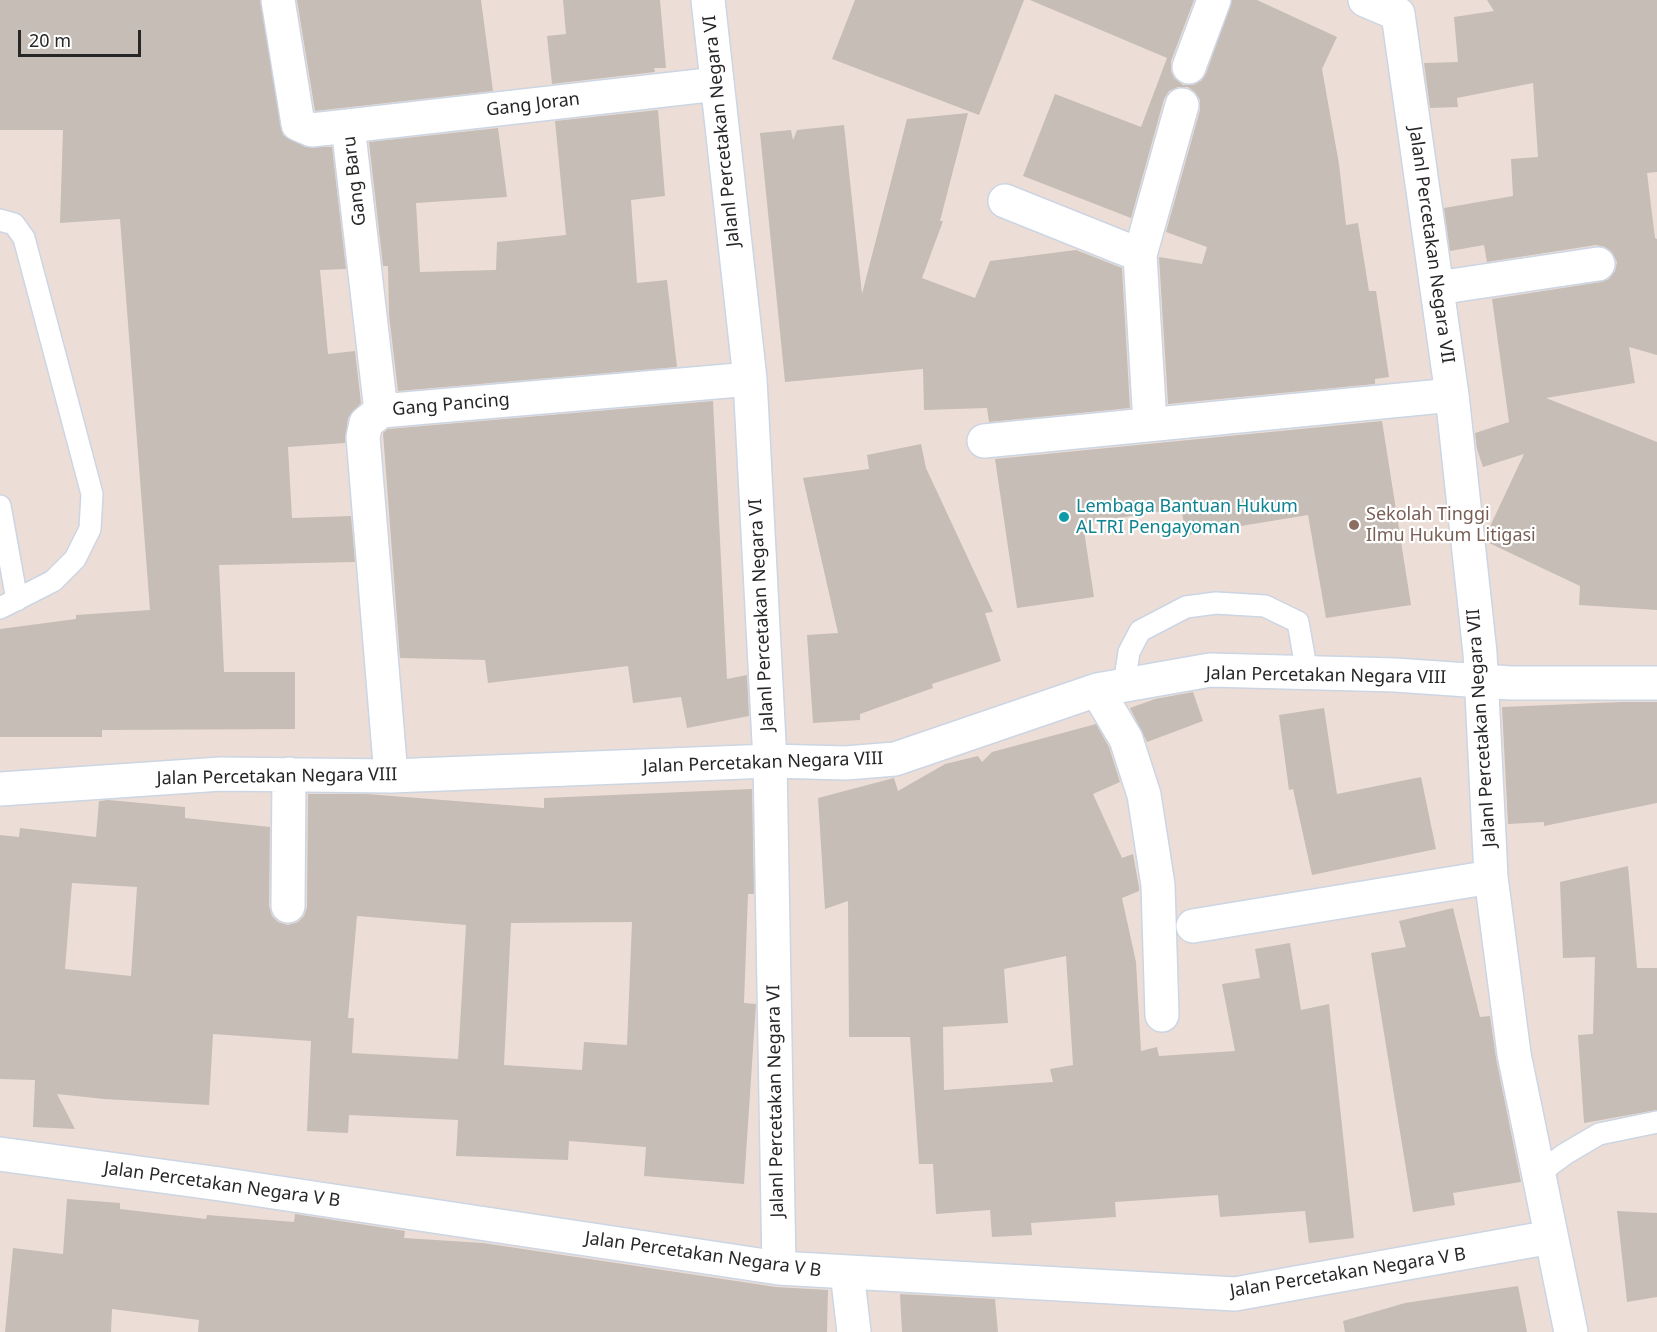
<!DOCTYPE html>
<style>
body{margin:0}
#map{position:relative;width:1657px;height:1332px;overflow:hidden;background:#ecded6;font-family:"Noto Sans",sans-serif}
canvas{display:block}
.scale{position:absolute;left:18px;top:30px;width:123px;height:27px;box-sizing:border-box;border:3px solid #272727;border-top:0;padding-left:8px;font-size:18px;line-height:21px;white-space:nowrap;color:#272727;-webkit-text-stroke:4px #fff;paint-order:stroke}
</style>
<div id="map">
<canvas width="1657" height="1332"></canvas>
<div class="scale">20 m</div>
</div>
<script>
const ctx = document.querySelector('canvas').getContext('2d');
ctx.lineJoin = 'round';
function fill(path, color) { ctx.fillStyle = color; ctx.fill(path, 'evenodd'); }
const shape = rows => new Path2D(rows.map(r => 'M' + r).join(''));
function stroke(path, color, width, dash) { ctx.strokeStyle = color; ctx.lineWidth = width; ctx.lineCap = dash ? 'butt' : 'round'; ctx.setLineDash(dash || []); ctx.stroke(path); }
function label(font, color, halo, rows, align = 'center') {
  ctx.font = font + ' "Noto Sans",sans-serif'; ctx.lineWidth = 4.5; ctx.setLineDash([]); ctx.textBaseline = 'middle'; ctx.strokeStyle = halo; ctx.fillStyle = color; for (const [text, x, y, turn = 0] of rows) {
    ctx.save(); ctx.translate(x, y); ctx.rotate((+turn || 0) * Math.PI / 180); ctx.textAlign = isNaN(turn) ? turn : align; if (halo) ctx.strokeText(text, 0, 0); ctx.fillText(text, 0, 0); ctx.restore();
  }
}
fill(shape([
 [0,0,260,0,283,135,305,147,332,147,346,269,320,270,328,354,355,351,361,403,348,418,345,443,288,447,292,518,351,516,355,562,219,565,224,672,295,672,295,729,102,730,102,737,0,737,0,629,76,619,76,615,150,610,120,219,60,223,63,130,0,130],
 [297,0,481,0,493,91,315,111],
 [563,0,660,0,666,68,654,68,655,72,552,84,547,36,566,34],
 [855,0,1024,0,979,115,832,59],
 [1030,0,1194,0,1171,61,1171,71,1174,78,1183,85,1193,85,1201,81,1206,74,1232,0,1257,0,1337,37,1322,69,1339,164,1346,225,1358,223,1369,291,1376,291,1389,377,1375,379,1375,384,1168,404,1159,257,1202,264,1207,247,1166,232,1200,110,1200,100,1195,92,1188,87,1178,87,1169,91,1164,99,1131,218,1023,176,1055,94,1141,127,1167,58],
 [1487,0,1657,0,1657,172,1647,173,1655,238,1657,239,1657,355,1629,347,1635,383,1546,398,1657,442,1657,610,1579,605,1580,586,1487,542,1486,535,1524,454,1483,467,1477,449,1475,433,1509,422,1492,299,1601,282,1609,279,1615,271,1617,262,1612,252,1605,247,1596,245,1487,262,1484,245,1450,251,1444,208,1513,196,1511,159,1538,157,1533,83,1457,98,1458,107,1430,108,1424,63,1458,62,1454,17,1494,11],
 [658,110,665,196,631,200,637,283,667,280,677,367,398,391,389,315,388,266,383,266,369,142,498,128,507,197,416,203,420,272,496,270,497,242,566,235,555,121],
 [968,113,940,221,943,221,922,278,975,298,990,261,1076,250,1122,268,1130,408,989,422,987,408,924,410,923,369,785,382,760,133,791,130,793,140,797,130,844,125,862,294,907,119],
 [713,401,727,679,747,675,749,716,687,728,681,697,633,703,628,666,488,683,485,660,400,658,383,433,388,429],
 [1382,421,1411,605,1326,618,1308,515,1186,535,1181,508,1083,524,1094,597,1017,608,995,459],
 [921,444,926,468,993,612,985,613,1001,661,932,684,933,688,860,714,860,720,813,723,807,635,838,633,803,478,869,469,867,455],
 [1193,692,1203,721,1147,742,1130,708,1155,699],
 [1622,702,1657,702,1657,803,1544,826,1544,822,1508,824,1502,707],
 [1324,708,1337,794,1421,777,1436,849,1312,875,1293,789,1289,790,1279,715],
 [1096,724,1109,747,1120,782,1093,794,1122,858,1133,854,1139,887,1139,891,1122,898,1136,962,1141,1051,1157,1047,1159,1056,1235,1051,1222,984,1260,978,1255,949,1290,943,1301,1010,1329,1004,1354,1238,1309,1243,1305,1211,1220,1217,1218,1195,1115,1202,1116,1217,1031,1223,1032,1235,992,1237,990,1210,936,1214,933,1164,919,1164,910,1037,849,1037,848,901,825,909,818,798,894,778,898,791,945,764,978,756,982,762,992,752],
 [1066,956,1073,1065,1050,1069,1053,1082,944,1090,943,1027,1008,1023,1004,969],
 [752,789,754,894,748,894,744,1003,756,1004,744,1184,644,1176,646,1147,569,1141,568,1160,456,1156,458,1120,349,1115,348,1133,307,1131,311,1041,213,1034,209,1105,104,1099,57,1094,75,1129,33,1127,35,1080,0,1079,0,835,19,837,20,828,96,837,99,801,108,800,185,807,185,818,270,827,269,906,272,916,278,922,288,925,298,922,304,916,307,907,308,794,367,794,544,808,544,798],
 [72,883,137,887,131,976,65,969],
 [357,916,466,925,458,1059,352,1053,354,1018,348,1018],
 [632,922,627,1045,584,1042,582,1070,504,1065,511,923],
 [1628,866,1637,968,1657,968,1657,1110,1584,1123,1578,1035,1593,1034,1595,957,1563,958,1560,882],
 [1453,908,1480,1017,1490,1016,1496,1058,1521,1182,1453,1193,1455,1205,1413,1212,1371,953,1406,947,1399,921],
 [67,1199,120,1203,120,1209,206,1219,207,1215,294,1222,295,1214,405,1231,404,1238,483,1243,776,1287,828,1290,827,1332,198,1332,199,1320,112,1309,111,1332,5,1332,13,1248,63,1254],
 [1617,1211,1657,1213,1657,1297,1627,1302],
 [1518,1286,1527,1332,1345,1332,1343,1321,1405,1303],
 [900,1294,995,1299,998,1332,902,1332]
]), '#c6bdb6');
const lane = shape([
 [0,220,14,224,24,238,92,494,90,529,75,559,53,581,0,608],
 [0,506,17,600],
 [1124,685,1129,652,1140,631,1186,607,1216,603,1265,606,1298,622,1307,673],
 [1538,1174,1565,1154,1599,1134,1657,1122]
]);
const street = shape([
 [278,0,298,124,312,130,348,126,381,411],
 [708,0,750,379,770,761,779,1268],
 [1365,0,1398,14],
 [1398,14,1452,395,1480,653,1491,877,1514,1054,1571,1332],
 [1189,67,1214,0],
 [348,126,717,84],
 [1005,201,1140,255],
 [1437,288,1598,264],
 [1150,424,1140,255,1182,105],
 [984,441,1452,395],
 [1097,690,1126,739,1144,795,1158,885,1162,1015],
 [391,776,363,437,366,423,381,411,750,379],
 [0,789,221,774,391,776,770,761,846,763,895,759,1097,690,1210,670,1395,675,1511,683,1657,683],
 [288,906,289,774],
 [1193,926,1491,877],
 [0,1154,220,1184,779,1268,1235,1294,1551,1237],
 [847,1272,854,1332]
]);
stroke(lane, '#ccd5e3', 24);
stroke(street, '#ccd5e3', 36);
stroke(lane, '#fff', 21);
stroke(street, '#fff', 33);
for (const [x, y, r, color] of [
 [1064,517,6,"#0f9aa8"],
 [1354,525,6,"#8d6e63"]
]) { const dot = new Path2D(); dot.arc(x, y, r, 0, 2 * Math.PI); ctx.fillStyle = color; ctx.fill(dot); stroke(dot, '#fff', 2); }
label('18px', '#272727', '#fff', [
 ["Gang Joran",533,105,-7],
 ["Jalanl Percetakan Negara VI",722,131,-96],
 ["Gang Baru",355,181,-97],
 ["Jalanl Percetakan Negara VII",1431,245,82],
 ["Gang Pancing",451,405,-5],
 ["Jalanl Percetakan Negara VI",762,615,-93],
 ["Jalan Percetakan Negara VIII",1326,676,1],
 ["Jalanl Percetakan Negara VII",1482,728,-94],
 ["Jalan Percetakan Negara VIII",763,763,-2],
 ["Jalan Percetakan Negara VIII",277,777,-1],
 ["Jalanl Percetakan Negara VI",776,1101,-91],
 ["Jalan Percetakan Negara V B",222,1185,8],
 ["Jalan Percetakan Negara V B",703,1255,8],
 ["Jalan Percetakan Negara V B",1348,1273,-9]
]);
label('18px', '#0d838f', '#fff', [
 ["Lembaga Bantuan Hukum",1076,507],
 ["ALTRI Pengayoman",1076,528]
], 'left');
label('18px', '#785e54', '#fff', [
 ["Sekolah Tinggi",1366,515],
 ["Ilmu Hukum Litigasi",1366,536]
], 'left');
</script>
